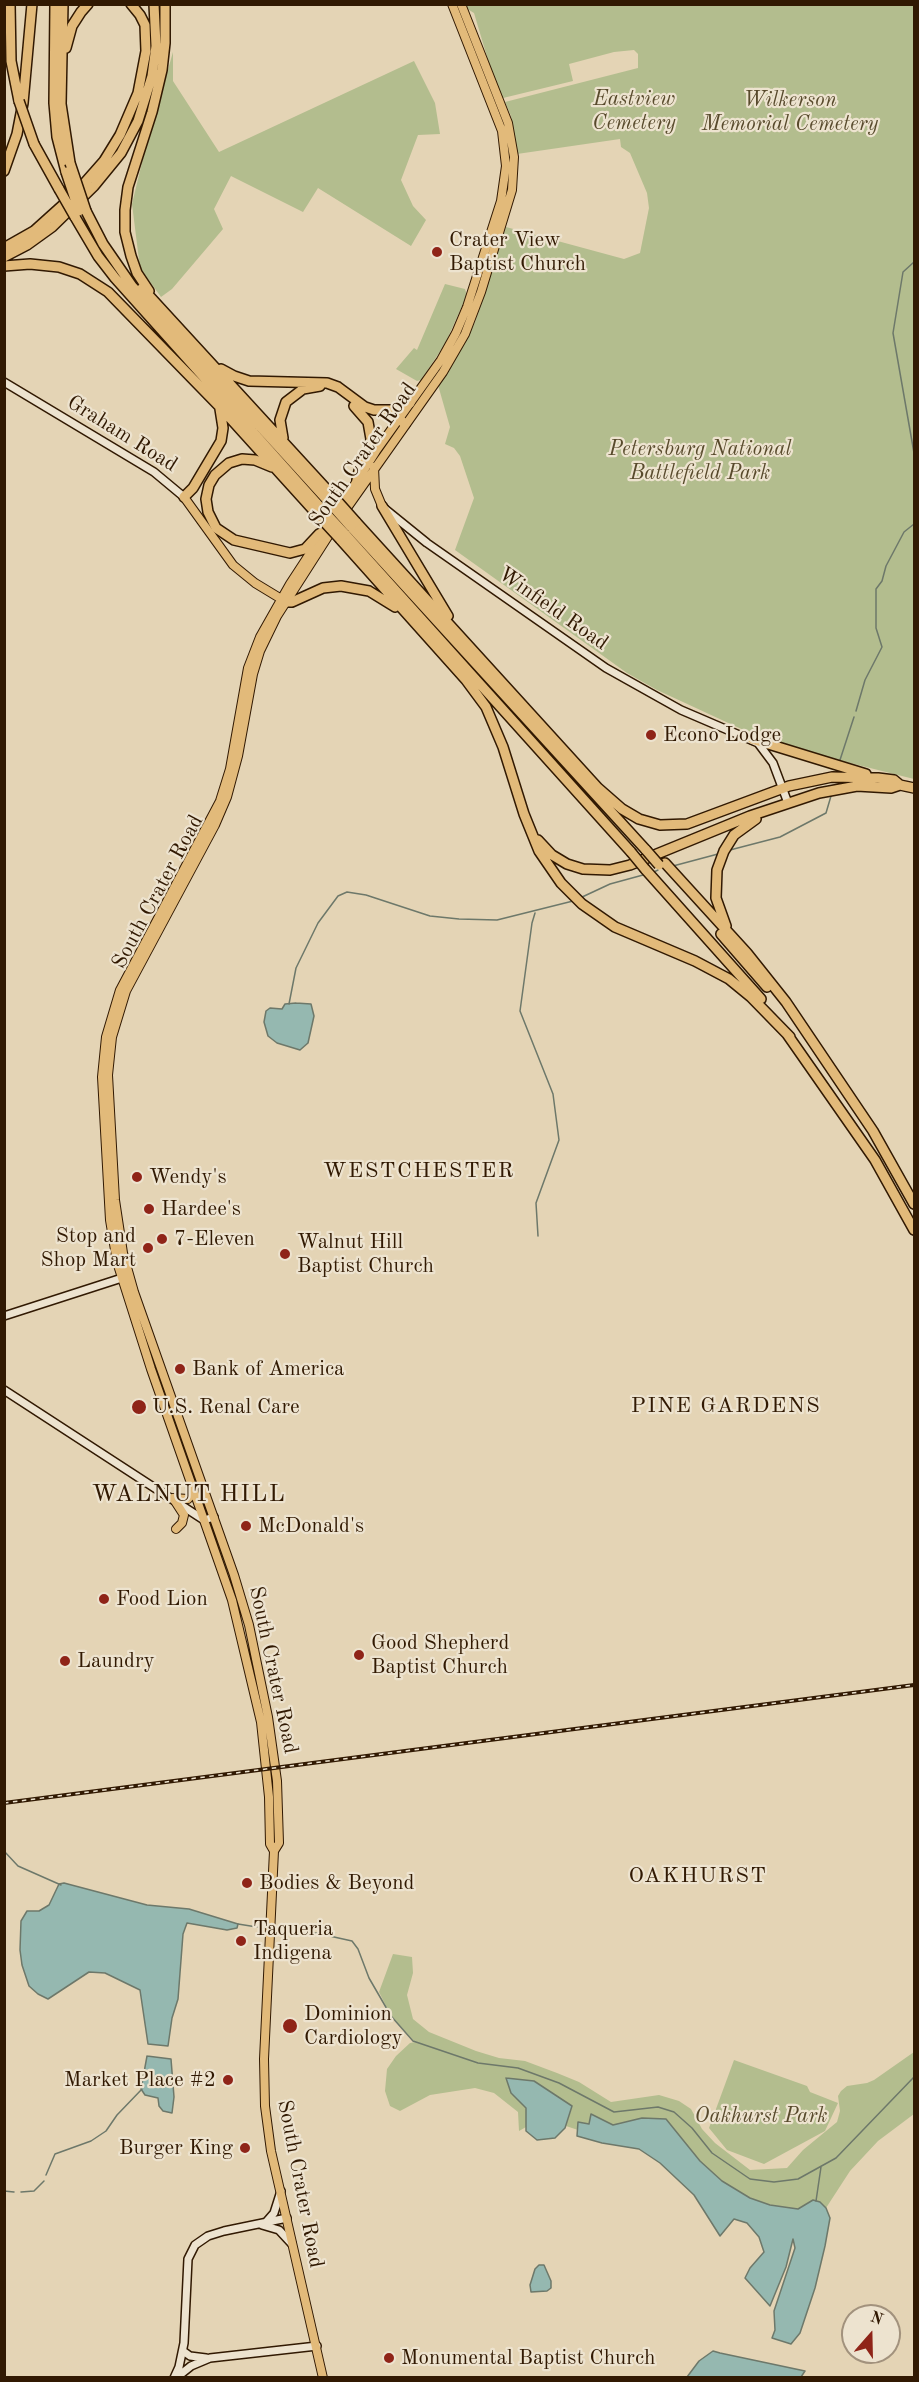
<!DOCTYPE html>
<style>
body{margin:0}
#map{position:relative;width:919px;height:2382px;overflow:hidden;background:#e4d4b5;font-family:"Old Standard TT",serif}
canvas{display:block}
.frame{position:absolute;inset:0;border:6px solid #311902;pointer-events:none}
.north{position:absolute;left:841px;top:2304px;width:60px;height:60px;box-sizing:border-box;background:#ede3cf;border:2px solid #a2927d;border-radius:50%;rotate:20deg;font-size:16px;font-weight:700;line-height:24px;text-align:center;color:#311902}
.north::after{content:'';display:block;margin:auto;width:21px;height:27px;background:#8f2418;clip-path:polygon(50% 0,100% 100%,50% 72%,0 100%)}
</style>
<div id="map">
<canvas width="919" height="2382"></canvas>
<div class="frame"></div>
<div class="north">N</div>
</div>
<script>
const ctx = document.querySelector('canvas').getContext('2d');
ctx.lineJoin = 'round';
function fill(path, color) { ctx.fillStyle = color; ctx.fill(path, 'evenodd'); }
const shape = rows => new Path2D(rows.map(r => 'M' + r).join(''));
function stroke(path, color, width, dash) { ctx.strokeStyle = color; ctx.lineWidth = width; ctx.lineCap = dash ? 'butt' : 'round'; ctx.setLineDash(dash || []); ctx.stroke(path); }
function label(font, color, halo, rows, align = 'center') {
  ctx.font = font + ' "Old Standard TT",serif'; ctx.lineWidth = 4.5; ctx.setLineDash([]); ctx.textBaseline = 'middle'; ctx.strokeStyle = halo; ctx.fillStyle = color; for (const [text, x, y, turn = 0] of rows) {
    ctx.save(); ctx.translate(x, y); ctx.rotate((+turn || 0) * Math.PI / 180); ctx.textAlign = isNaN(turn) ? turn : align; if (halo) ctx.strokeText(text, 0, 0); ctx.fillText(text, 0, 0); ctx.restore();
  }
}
fill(shape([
 [461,5,914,5,914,779,822,756,750,733,657,690,627,673,455,550,474,498,460,456,454,448,445,444,450,427,438,385,463,346,475,322,506,227,624,259,640,253,649,208,647,193,630,153,621,147,620,139,517,154,511,116,505,102,638,68,638,54,634,50,614,52,569,64,573,81,503,98,494,80,474,13],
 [173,52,173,81,219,152,414,61,435,103,440,134,418,135,401,180,413,206,426,220,411,246,318,188,303,212,231,176,214,209,223,229,172,289,161,297,140,268,132,204,145,150],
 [445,284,465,289,467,295,445,344,421,380,417,381,396,369,414,348,417,350],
 [393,1954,412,1957,413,1973,407,1995,413,2019,429,2032,476,2051,499,2058,525,2061,557,2073,579,2082,611,2102,659,2095,679,2101,691,2109,702,2129,715,2143,750,2170,787,2168,803,2150,837,2122,840,2111,838,2096,841,2091,847,2086,867,2083,874,2080,914,2052,914,2114,878,2141,850,2171,826,2208,820,2202,813,2200,798,2209,770,2205,750,2198,722,2181,700,2161,666,2119,642,2118,613,2125,591,2114,590,2124,578,2122,578,2130,566,2126,572,2106,509,2086,511,2093,526,2108,526,2127,519,2131,518,2112,494,2093,475,2088,430,2095,400,2111,390,2106,385,2091,387,2069,396,2056,410,2043,415,2042,391,2016,379,1992],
 [734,2060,807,2086,810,2092,838,2103,825,2131,764,2164,727,2150,709,2128]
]), '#b3bd8e');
const water = shape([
 [296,1003,311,1004,314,1016,308,1043,300,1050,277,1043,268,1036,264,1022,266,1011,270,1008,282,1009,285,1004,296,1003],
 [64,1883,147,1905,189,1909,238,1924,237,1928,227,1930,187,1923,183,1934,178,1999,172,2018,168,2046,148,2044,140,1990,105,1973,89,1972,48,1999,38,1994,29,1986,22,1965,20,1950,21,1921,27,1911,39,1911,49,1905,59,1884,64,1883],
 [147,2056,171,2059,174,2097,172,2113,163,2111,159,2106,158,2098,145,2095,141,2089,147,2056],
 [506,2078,534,2081,572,2106,565,2128,555,2138,537,2140,526,2131,526,2108,511,2093,506,2078],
 [591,2114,613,2125,642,2118,666,2119,700,2161,722,2181,750,2198,770,2205,798,2209,813,2200,820,2202,826,2208,830,2218,825,2246,815,2288,800,2333,791,2344,772,2338,775,2330,774,2311,795,2248,793,2239,786,2267,770,2306,745,2278,750,2268,764,2252,759,2237,747,2223,734,2219,720,2236,694,2195,660,2163,639,2149,602,2143,577,2136,578,2122,589,2124,591,2114],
 [539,2265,544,2265,551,2281,551,2288,547,2291,531,2292,530,2285,535,2269,539,2265],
 [713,2351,720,2353,805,2371,801,2377,687,2377,699,2361,713,2351]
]);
fill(water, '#95b8b0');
stroke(water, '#6d786a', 1.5);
stroke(shape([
 [914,262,903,272,893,333,914,453],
 [856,711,865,680,882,647,876,628,876,589,882,581,886,566,904,532,914,524],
 [839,763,854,717],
 [730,850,780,837,826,813,831,796],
 [673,866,718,854],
 [654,872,658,870],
 [580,898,610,884,643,875],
 [535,913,532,923,520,1011,553,1094,559,1140,536,1203,538,1236],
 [289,1004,296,968,318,923,338,896,347,892,366,895,430,916,459,919,497,920,573,901],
 [4,1851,18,1866,61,1885],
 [238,1924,263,1928],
 [277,1930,316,1933,352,1941,358,1949,369,1978,391,2016,413,2041,478,2063,518,2068,559,2083,614,2112,658,2107,674,2112,692,2128,712,2153,750,2179,774,2182,798,2179,836,2158,914,2077],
 [46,2175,55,2154,91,2141,106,2131,117,2115,142,2089],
 [4,2191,14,2192],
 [21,2192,34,2191,44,2181],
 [816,2201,821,2167]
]), '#6d786a', 1.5);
const secondary = shape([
 [4,382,154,472,184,497],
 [385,509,427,543,606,668,681,710,758,743,773,763,788,803],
 [4,1316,125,1277],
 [4,1390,204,1520,214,1517],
 [267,2221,274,2213,281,2191],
 [262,2225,279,2230,292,2244],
 [183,2351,190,2356,206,2358],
 [174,2378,179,2367,184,2343,188,2259,195,2245,208,2236,224,2231,287,2218],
 [176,2378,191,2366,210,2358,317,2346]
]);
const primary = shape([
 [374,467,375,489,382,506],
 [184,497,233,565,255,583,283,600],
 [342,515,443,372,465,334,481,292,512,190,514,157,508,123,461,4],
 [329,525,376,451,441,360,456,333,467,307,501,201,506,166,502,131,452,4],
 [322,535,290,584,260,637,248,668,230,769,220,801,120,990,106,1037,102,1077,110,1220,117,1262,151,1369,232,1600,261,1722,269,1797,270,1844,274,1851,264,2059,265,2106,271,2151,323,2378],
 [173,1498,184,1515,182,1523,176,1529],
 [173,1498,188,1499,192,1494,193,1488],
 [274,1851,279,1843,277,1781,268,1717,249,1625,234,1575,134,1292,123,1253,115,1200,108,1075,112,1037,126,991,215,825,227,797,238,756,253,674,260,651,277,616,334,527]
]);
const highway = shape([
 [10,4,11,61,19,101],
 [55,4,54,103,57,137,66,172],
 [63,4,61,104,70,163],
 [66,48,72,26,81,12,88,4],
 [34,144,59,189],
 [4,171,17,134,23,103,32,4],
 [86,211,103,244,132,286,327,500],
 [75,217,98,256,115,278,320,507],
 [4,248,34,231,74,195,104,161,120,135,138,93,146,51,145,25,140,15,131,4],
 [4,257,27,245,52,227,94,186,121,153,138,121,152,76,156,46,154,4],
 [4,266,30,264,59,267,80,274,108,292,220,407,315,512],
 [142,288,332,495],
 [149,291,137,273,131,256,125,232,125,210,128,187,152,112,162,70,165,43,165,4],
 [221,369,234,376,249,381,327,383,338,387,365,407,374,410,393,410,410,403],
 [354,406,368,422,371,439,370,450,359,471,357,480],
 [390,411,405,424],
 [283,438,280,420,286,402,303,389,320,386],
 [272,467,255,460,242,459,229,463,215,475,209,485,206,499,208,512,216,528,234,540,290,553,305,549,319,534,325,531],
 [184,497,193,488,221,441,223,428,220,409],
 [382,506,448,616],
 [356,522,598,788,622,809,639,819,660,825,687,824,789,786,832,777,878,778,894,780,900,785,914,788],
 [351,527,646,850],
 [345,534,631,852],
 [340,539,466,680,486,707,503,747,524,814,539,851,561,883,582,904,615,927,695,961,729,979,751,997,790,1037],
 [286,602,292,602,323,588,341,586,369,591,395,607],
 [752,739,866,774],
 [538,840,552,855,567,864,583,869,610,870,630,865,750,816,819,793,857,786,891,788,900,785],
 [665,863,747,953,786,1002,873,1131,914,1204],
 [645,869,761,999],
 [726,926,716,898,717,870,724,851,734,835,756,819],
 [721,934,767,987],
 [787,1034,875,1160,914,1230]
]);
stroke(secondary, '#311902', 10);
stroke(primary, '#311902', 10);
stroke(highway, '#311902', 12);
stroke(secondary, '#ede3cf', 7);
stroke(primary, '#e2ba7a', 8);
stroke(highway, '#e2ba7a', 9);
const rail = shape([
 [4,1803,914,1685]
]);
stroke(rail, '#311902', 4);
stroke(rail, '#ede3cf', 1.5, [4.5]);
const highwayBridge = shape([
 [19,101,34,144],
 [70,163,86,211],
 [66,172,79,211],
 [59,189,75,217],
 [332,495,356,522],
 [327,500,351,527],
 [320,507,345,534],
 [315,512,340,539],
 [646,850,659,865],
 [631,852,645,869]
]);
stroke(highwayBridge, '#311902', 12, []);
stroke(highwayBridge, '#e2ba7a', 9);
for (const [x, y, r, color] of [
 [437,252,6,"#8f2418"],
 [651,735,6,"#8f2418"],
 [137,1177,6,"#8f2418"],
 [149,1209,6,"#8f2418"],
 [162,1239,6,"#8f2418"],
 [148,1248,6,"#8f2418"],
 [285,1254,6,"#8f2418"],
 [180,1369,6,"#8f2418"],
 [139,1407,8,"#8f2418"],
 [246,1526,6,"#8f2418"],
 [104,1599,6,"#8f2418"],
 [359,1655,6,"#8f2418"],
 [65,1661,6,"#8f2418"],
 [247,1883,6,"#8f2418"],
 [241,1941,6,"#8f2418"],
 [290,2026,8,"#8f2418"],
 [228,2080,6,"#8f2418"],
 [245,2148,6,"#8f2418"],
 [389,2358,6,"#8f2418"]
]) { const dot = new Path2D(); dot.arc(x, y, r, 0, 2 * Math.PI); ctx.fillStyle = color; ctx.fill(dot); stroke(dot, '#ede3cf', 2); }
label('italic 21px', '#584a2c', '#ede3cf', [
 ["Eastview",634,99],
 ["Cemetery",634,123],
 ["Wilkerson",790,100],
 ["Memorial Cemetery",790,124],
 ["Petersburg National",700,449],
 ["Battlefield Park",700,473],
 ["Oakhurst Park",761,2116]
]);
label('21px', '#311902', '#ede3cf', [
 ["Crater View",449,240],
 ["Baptist Church",449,264],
 ["Econo Lodge",663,735],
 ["Wendy's",149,1177],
 ["Hardee's",161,1209],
 ["Stop and",136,1236,"right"],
 ["Shop Mart",136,1260,"right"],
 ["7-Eleven",174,1239],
 ["Walnut Hill",297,1242],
 ["Baptist Church",297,1266],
 ["Bank of America",192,1369],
 ["U.S. Renal Care",152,1407],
 ["McDonald's",258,1526],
 ["Food Lion",116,1599],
 ["Good Shepherd",371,1643],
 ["Baptist Church",371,1667],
 ["Laundry",77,1661],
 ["Bodies & Beyond",259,1883],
 ["Taqueria",253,1929],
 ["Indigena",253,1953],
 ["Dominion",304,2014],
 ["Cardiology",304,2038],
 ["Market Place #2",216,2080,"right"],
 ["Burger King",233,2148,"right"],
 ["Monumental Baptist Church",401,2358]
], 'left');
label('21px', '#311902', '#ede3cf', [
 ["Graham Road",122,434,32],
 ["South Crater Road",363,455,-55],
 ["Winfield Road",553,609,35],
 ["South Crater Road",158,892,-62],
 ["South Crater Road",273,1670,78],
 ["South Crater Road",300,2184,79]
]);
ctx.letterSpacing = '1.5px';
label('22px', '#311902', '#ede3cf', [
 ["WESTCHESTER",419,1171],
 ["PINE GARDENS",726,1406],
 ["OAKHURST",698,1876]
]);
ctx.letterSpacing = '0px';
ctx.letterSpacing = '1.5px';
label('24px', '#311902', '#ede3cf', [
 ["WALNUT HILL",189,1495]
]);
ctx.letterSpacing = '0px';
</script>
